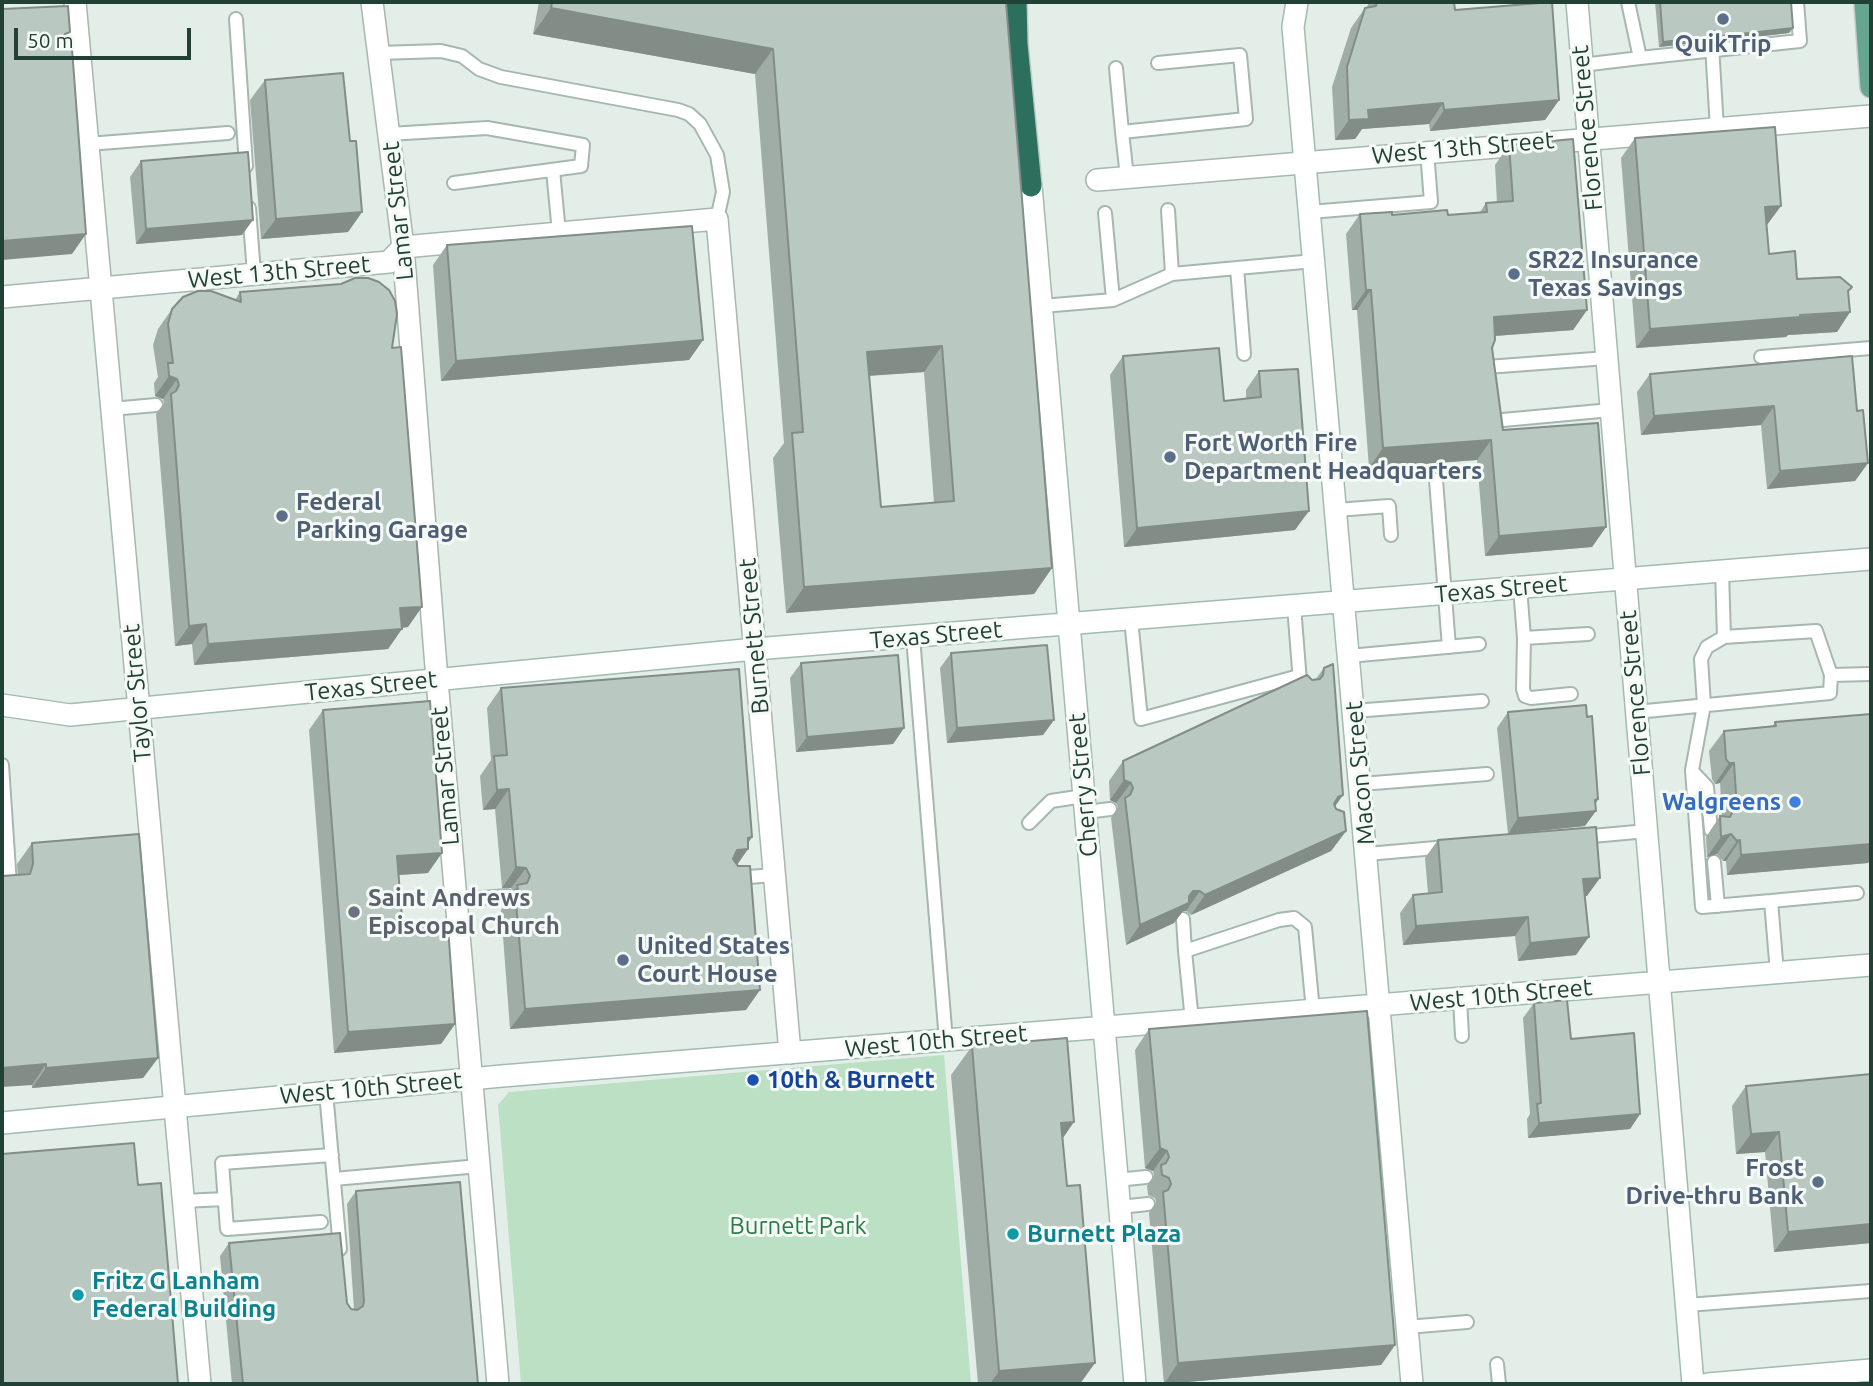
<!DOCTYPE html>
<style>
body{margin:0}
#map{position:relative;width:1873px;height:1386px;overflow:hidden;background:#e4eee9;font-family:Ubuntu,sans-serif}
canvas{display:block}
.frame{position:absolute;inset:0;border:4px solid #224136;pointer-events:none}
.scale{position:absolute;left:14px;top:28px;width:177px;height:32px;box-sizing:border-box;border:4px solid #224136;border-top:0;padding-left:9px;font-size:21px;line-height:24px;white-space:nowrap;color:#224136;-webkit-text-stroke:5px #f5faf7;paint-order:stroke}
</style>
<div id="map">
<canvas width="1873" height="1386"></canvas>
<div class="frame"></div>
<div class="scale">50 m</div>
</div>
<script>
const ctx = document.querySelector('canvas').getContext('2d');
ctx.lineJoin = 'round';
function fill(path, color) { ctx.fillStyle = color; ctx.fill(path, 'evenodd'); }
const shape = rows => new Path2D(rows.map(r => 'M' + r).join(''));
function stroke(path, color, width, dash) { ctx.strokeStyle = color; ctx.lineWidth = width; ctx.lineCap = dash ? 'butt' : 'round'; ctx.setLineDash(dash || []); ctx.stroke(path); }
function label(font, color, halo, rows, align = 'center') {
  ctx.font = font + ' Ubuntu,sans-serif'; ctx.lineWidth = 6; ctx.setLineDash([]); ctx.textBaseline = 'middle'; ctx.strokeStyle = halo; ctx.fillStyle = color; for (const [text, x, y, turn = 0] of rows) {
    ctx.save(); ctx.translate(x, y); ctx.rotate((+turn || 0) * Math.PI / 180); ctx.textAlign = isNaN(turn) ? turn : align; if (halo) ctx.strokeText(text, 0, 0); ctx.fillText(text, 0, 0); ctx.restore();
  }
}
fill(shape([
 [944,1055,971,1384,521,1384,498,1105,509,1092]
]), '#bbe0c3');
const lane = shape([
 [1628,2,1640,58,1800,41,1797,2],
 [236,19,246,166],
 [1712,45,1717,129],
 [379,53,441,51,462,56,479,69,501,77,678,110,689,114,700,124,717,155,723,192,717,219],
 [1582,65,1640,58],
 [1116,68,1122,132],
 [389,134,487,128,583,145,581,166,454,183],
 [88,144,228,133],
 [553,170,559,233],
 [1127,177,1122,132,1246,119,1240,55,1158,63],
 [249,208,254,274],
 [1168,210,1172,274],
 [1310,212,1431,202,1427,151],
 [1105,213,1113,300],
 [1237,268,1244,354],
 [1042,306,1113,300,1172,274,1314,261],
 [1761,357,1871,348],
 [1488,376,1487,367,1607,358],
 [111,409,156,405],
 [1492,415,1492,421,1611,410],
 [1436,480,1449,647],
 [1336,510,1389,506,1391,535],
 [1722,571,1724,637,1707,647,1701,659,1704,705,1692,770,1702,907,1771,901],
 [1520,587,1524,638,1523,689,1525,696,1531,698,1571,694],
 [1294,606,1300,682],
 [1131,619,1141,719,1299,676],
 [913,637,946,1041],
 [1724,637,1816,631,1831,675],
 [1524,638,1588,634],
 [1349,656,1479,644],
 [1354,711,1482,701],
 [1636,712,1830,693,1831,675,1871,674],
 [2,765,10,885,2,885],
 [1692,771,1707,787,1711,830],
 [1361,784,1487,774],
 [1086,812,1110,809],
 [1029,823,1051,801,1084,796],
 [1581,837,1647,831],
 [1367,854,1447,847],
 [1714,862,1718,906],
 [736,878,774,875],
 [456,900,507,896],
 [1183,919,1185,951],
 [1777,973,1771,901,1857,893],
 [1460,999,1462,1036],
 [1192,1021,1185,951,1279,920,1294,918,1305,927,1313,1011],
 [326,1092,340,1249],
 [334,1179,479,1166],
 [1117,1180,1146,1177],
 [183,1201,225,1199],
 [1120,1207,1148,1204],
 [321,1222,227,1229,222,1163,332,1155],
 [1687,1305,1871,1291],
 [1407,1327,1467,1322],
 [1497,1364,1499,1384]
]);
const street = shape([
 [75,2,200,1384],
 [372,2,403,247,437,680,498,1384],
 [1097,180,1871,116],
 [2,297,389,262,403,247,717,219,790,1053]
]);
const secondary = shape([
 [1297,2,1293,27,1412,1384],
 [1577,2,1693,1384],
 [1031,186,1135,1384],
 [2,705,70,715,755,649,1871,559],
 [2,1123,502,1076,1871,965],
 [1708,1384,1871,1370]
]);
const primary = shape([
 [1865,2,1871,87]
]);
const highway = shape([
 [1016,2,1017,44,1031,186]
]);
stroke(lane, '#a6b7b0', 16);
stroke(street, '#a6b7b0', 24);
stroke(secondary, '#a1bbb0', 24);
stroke(primary, '#c1cac7', 24);
stroke(highway, '#c1cac7', 24);
stroke(lane, '#fff', 12);
stroke(street, '#fff', 21);
stroke(secondary, '#fff', 21);
stroke(primary, '#66a691', 21);
stroke(highway, '#2c6f5c', 21);
fill(shape([
 [539,2,1006,2,1052,568,1034,594,786,613,773,458,784,443,755,74,533,34],
 [924,372,934,503,881,507,869,376],
 [1369,2,1454,2,1455,10,1559,100,1545,120,1430,131,1429,124,1362,129,1355,139,1335,140,1332,87,1351,28,1365,8,1367,7],
 [1655,2,1791,2,1789,33,1720,41,1711,36,1704,42,1659,47],
 [265,80,350,141,362,212,348,232,261,239,250,100],
 [1635,138,1767,225,1766,225,1769,254,1797,279,1848,292,1850,312,1837,332,1788,335,1786,337,1636,348,1621,158],
 [1509,145,1587,310,1573,330,1495,336,1492,348,1503,430,1606,527,1592,547,1485,556,1477,460,1369,468,1357,310,1352,310,1346,234,1360,214,1448,215,1480,212,1486,203,1497,203,1495,165],
 [141,161,242,235,136,244,130,177],
 [447,245,703,340,689,360,441,381,433,265],
 [240,292,392,348,408,627,402,628,388,649,194,665,192,644,175,646,156,414,164,403,163,399,155,396,154,383,158,377,153,345,158,329,172,309,235,300],
 [1123,356,1224,401,1246,399,1246,390,1259,371,1295,530,1124,547,1110,375],
 [1650,374,1857,411,1868,463,1855,481,1767,489,1761,425,1641,435,1637,392],
 [951,653,1054,720,1043,735,947,743,940,668],
 [801,663,904,728,893,744,796,752,790,678],
 [1324,668,1335,806,1346,831,1331,851,1191,915,1186,911,1183,911,1174,923,1126,945,1111,818,1118,807,1116,803,1110,800,1109,781,1123,761,1312,680,1315,680],
 [501,688,752,837,748,843,748,849,737,865,746,1010,510,1029,501,910,513,891,511,888,502,888,495,809,483,810,480,776,491,760,487,708],
 [323,710,428,873,399,875,403,930,455,1024,441,1044,334,1053,309,730],
 [1508,712,1598,799,1585,826,1508,834,1497,728],
 [1871,714,1871,859,1868,863,1727,875,1726,861,1723,861,1717,854,1707,857,1706,837,1720,816,1722,817,1720,783,1715,784,1712,779,1709,751,1724,731,1772,727,1775,722],
 [1438,840,1587,896,1585,896,1576,955,1518,961,1515,936,1403,945,1400,913,1413,895,1428,893,1425,858],
 [32,843,158,1058,143,1078,32,1088,17,864],
 [1534,1003,1571,1039,1640,1114,1630,1129,1528,1138,1527,1119,1530,1114,1523,1018],
 [1149,1029,1395,1345,1381,1365,1164,1384,1149,1213,1156,1202,1155,1198,1148,1195,1147,1186,1154,1175,1153,1171,1145,1168,1135,1050],
 [972,1046,1063,1138,1080,1384,978,1384,951,1075],
 [1871,1074,1871,1243,1774,1252,1765,1152,1736,1154,1732,1106,1746,1086],
 [356,1191,478,1384,232,1384,220,1256,229,1243,347,1303,351,1309,354,1310,347,1204]
]), '#9fada6');
fill(shape([
 [551,8,773,49,755,74,533,34],
 [1793,28,1789,33,1720,41,1723,36],
 [1714,31,1711,36,1704,42,1659,47,1663,42],
 [1559,100,1545,120,1430,131,1444,110],
 [1443,103,1429,124,1362,129,1355,139,1335,140,1349,120,1368,110],
 [1781,206,1767,225,1751,226,1765,207],
 [362,212,348,232,261,239,276,219],
 [253,220,242,235,136,244,146,229],
 [86,234,72,254,2,260,2,241],
 [1366,290,1371,290,1357,310,1352,310],
 [1587,310,1573,330,1480,337,1494,317],
 [1850,312,1837,332,1788,335,1786,337,1636,348,1650,329],
 [703,340,689,360,441,381,456,361],
 [942,346,924,372,849,377,867,352],
 [169,376,177,379,163,399,155,396],
 [1774,406,1761,425,1641,435,1654,416],
 [1491,440,1477,460,1369,468,1383,448],
 [1868,463,1855,481,1767,489,1780,471],
 [1309,511,1295,530,1124,547,1137,528],
 [1606,527,1592,547,1485,556,1499,536],
 [1052,568,1034,594,786,613,804,587],
 [422,607,408,627,386,629,400,608],
 [206,624,192,644,175,646,189,626],
 [402,629,388,649,194,665,208,644],
 [1054,720,1043,735,947,743,957,728],
 [904,728,893,744,796,752,807,737],
 [1729,763,1734,763,1720,783,1715,784],
 [1124,780,1131,783,1116,803,1110,800],
 [509,789,495,809,483,810,497,790],
 [1343,795,1329,815,1338,797],
 [1598,799,1590,811,1596,811,1585,826,1508,834,1518,818],
 [1346,831,1331,851,1191,915,1205,895],
 [1731,834,1717,854,1707,857,1721,837],
 [752,837,744,849,748,849,734,869,723,870,737,850,748,838],
 [1740,840,1726,861,1723,861,1737,841],
 [1871,844,1871,859,1868,863,1727,875,1741,855],
 [442,853,428,873,383,876,397,856],
 [516,867,526,868,511,888,502,888],
 [1600,878,1587,896,1570,897,1583,879],
 [1193,891,1200,891,1186,911,1183,911,1174,923,1126,945,1140,925],
 [1528,917,1515,936,1403,945,1416,926],
 [1589,937,1576,955,1518,961,1530,943],
 [760,990,746,1010,510,1029,525,1009],
 [455,1024,441,1044,334,1053,348,1032],
 [158,1058,143,1078,32,1088,46,1068],
 [46,1064,32,1085,2,1087,2,1068],
 [1640,1114,1630,1129,1528,1138,1539,1123],
 [1074,1122,1054,1151,1061,1123],
 [1779,1132,1765,1152,1736,1154,1751,1134],
 [1160,1148,1167,1151,1153,1171,1145,1168],
 [1871,1224,1871,1243,1774,1252,1788,1232],
 [1395,1345,1381,1365,1164,1384,1178,1363],
 [1095,1363,1080,1384,990,1384,999,1371]
]), '#828d87');
const building = shape([
 [552,2,1006,2,1052,568,804,587,792,433,803,432,773,49,551,8,552,2],
 [942,346,954,501,881,507,867,352,942,346],
 [1377,2,1454,2,1455,10,1552,2,1559,100,1444,110,1443,103,1368,110,1369,119,1349,120,1347,67,1365,8,1376,6,1377,2],
 [1660,2,1791,2,1793,28,1723,36,1714,31,1707,37,1663,42,1660,2],
 [68,6,70,32,65,34,62,41,65,47,72,49,86,234,2,241,2,9,68,6],
 [343,73,350,141,356,141,362,212,276,219,265,80,343,73],
 [1775,127,1781,206,1765,207,1769,254,1795,251,1797,279,1840,277,1852,287,1848,291,1850,312,1800,315,1800,317,1650,329,1635,138,1775,127],
 [1573,139,1587,310,1494,317,1495,340,1492,348,1503,430,1598,423,1606,527,1499,536,1491,440,1383,448,1371,290,1366,290,1360,214,1392,212,1392,215,1447,210,1448,215,1487,212,1486,203,1513,201,1509,145,1573,139],
 [248,152,253,220,146,229,141,161,248,152],
 [692,226,703,340,456,361,447,245,692,226],
 [355,278,368,278,379,282,389,290,395,301,397,314,392,348,401,347,422,607,400,608,402,629,208,644,206,624,189,626,171,394,176,391,179,385,177,379,169,376,168,363,173,363,168,324,172,309,183,297,198,291,211,291,241,302,240,292,341,284,355,278],
 [1219,348,1224,401,1261,397,1259,371,1298,369,1309,511,1137,528,1123,356,1219,348],
 [1852,356,1857,411,1863,410,1868,463,1780,471,1774,406,1654,416,1650,374,1852,356],
 [1047,645,1054,720,957,728,951,653,1047,645],
 [898,655,904,728,807,737,801,663,898,655],
 [1333,664,1343,795,1338,797,1334,804,1336,809,1344,812,1346,831,1205,895,1200,891,1193,891,1189,896,1189,903,1140,925,1125,798,1130,795,1133,788,1131,783,1124,780,1123,761,1307,675,1312,680,1320,679,1323,675,1324,668,1333,664],
 [739,669,752,837,748,838,748,849,737,850,733,859,738,866,750,866,760,990,525,1009,515,890,518,889,517,885,527,883,530,876,526,868,516,867,509,789,497,790,494,756,507,755,501,688,739,669],
 [430,701,442,853,397,856,403,930,448,927,455,1024,348,1032,323,710,430,701],
 [1586,705,1587,717,1592,716,1598,799,1595,800,1596,811,1518,818,1508,712,1586,705],
 [1871,714,1871,844,1741,855,1740,840,1737,841,1731,834,1721,837,1720,816,1730,817,1734,809,1737,809,1734,763,1729,763,1726,759,1724,731,1776,726,1775,722,1871,714],
 [1596,827,1600,878,1583,879,1589,937,1530,943,1528,917,1416,926,1413,895,1442,892,1438,840,1596,827],
 [139,834,158,1058,46,1068,46,1064,2,1068,2,876,30,874,33,864,32,843,139,834],
 [1567,1000,1571,1039,1634,1033,1640,1114,1539,1123,1537,1104,1541,1103,1534,1003,1567,1000],
 [1367,1011,1395,1345,1178,1363,1163,1192,1168,1190,1171,1184,1169,1178,1162,1175,1161,1165,1166,1163,1169,1157,1167,1151,1160,1148,1149,1029,1367,1011],
 [1067,1038,1074,1122,1061,1123,1067,1186,1080,1185,1095,1363,999,1371,972,1046,1067,1038],
 [1871,1074,1871,1224,1788,1232,1779,1132,1751,1134,1746,1086,1871,1074],
 [134,1143,138,1185,161,1183,178,1384,2,1384,2,1154,134,1143],
 [460,1182,478,1384,243,1384,229,1243,340,1233,347,1303,351,1309,357,1310,363,1306,364,1301,356,1191,460,1182]
]);
fill(building, '#b9c9c1');
stroke(building, '#828d87', 2);
for (const [x, y, r, color] of [
 [1723,19,7,"#5c6f8a"],
 [1514,274,7,"#5c6f8a"],
 [1170,457,7,"#5c6f8a"],
 [282,516,7,"#5c6f8a"],
 [1795,802,7,"#3f7fe0"],
 [354,912,7,"#6b7280"],
 [623,960,7,"#5c6f8a"],
 [753,1080,7,"#1a4fb4"],
 [1818,1182,7,"#5c6f8a"],
 [1013,1234,7,"#0f9aa8"],
 [78,1295,7,"#0f9aa8"]
]) { const dot = new Path2D(); dot.arc(x, y, r, 0, 2 * Math.PI); ctx.fillStyle = color; ctx.fill(dot); stroke(dot, '#f5faf7', 2.5); }
label('bold 24px', '#4e5e75', '#f5faf7', [
 ["QuikTrip",1723,44,"center"],
 ["SR22 Insurance",1528,260],
 ["Texas Savings",1528,288],
 ["Fort Worth Fire",1184,443],
 ["Department Headquarters",1184,471],
 ["Federal",296,502],
 ["Parking Garage",296,530],
 ["United States",637,946],
 ["Court House",637,974],
 ["Frost",1804,1168,"right"],
 ["Drive-thru Bank",1804,1196,"right"]
], 'left');
label('24px', '#224136', '#f5faf7', [
 ["Florence Street",1587,128,-95],
 ["West 13th Street",1463,148,-5],
 ["Lamar Street",398,211,-96],
 ["West 13th Street",279,272,-5],
 ["Texas Street",1501,589,-5],
 ["Texas Street",936,635,-5],
 ["Burnett Street",754,636,-95],
 ["Texas Street",371,686,-6],
 ["Taylor Street",137,693,-95],
 ["Florence Street",1635,693,-95],
 ["Macon Street",1360,773,-95],
 ["Lamar Street",445,776,-95],
 ["Cherry Street",1083,785,-95],
 ["West 10th Street",1501,995,-5],
 ["West 10th Street",936,1041,-5],
 ["West 10th Street",371,1088,-5]
]);
label('bold 24px', '#366cbe', '#f5faf7', [
 ["Walgreens",1781,802]
], 'right');
label('bold 24px', '#5b616d', '#f5faf7', [
 ["Saint Andrews",368,898],
 ["Episcopal Church",368,926]
], 'left');
label('bold 24px', '#164399', '#f5faf7', [
 ["10th & Burnett",767,1080]
], 'left');
label('24px', '#297b43', '#f5faf7', [
 ["Burnett Park",798,1226]
]);
label('bold 24px', '#0d838f', '#f5faf7', [
 ["Burnett Plaza",1027,1234],
 ["Fritz G Lanham",92,1281],
 ["Federal Building",92,1309]
], 'left');
</script>
